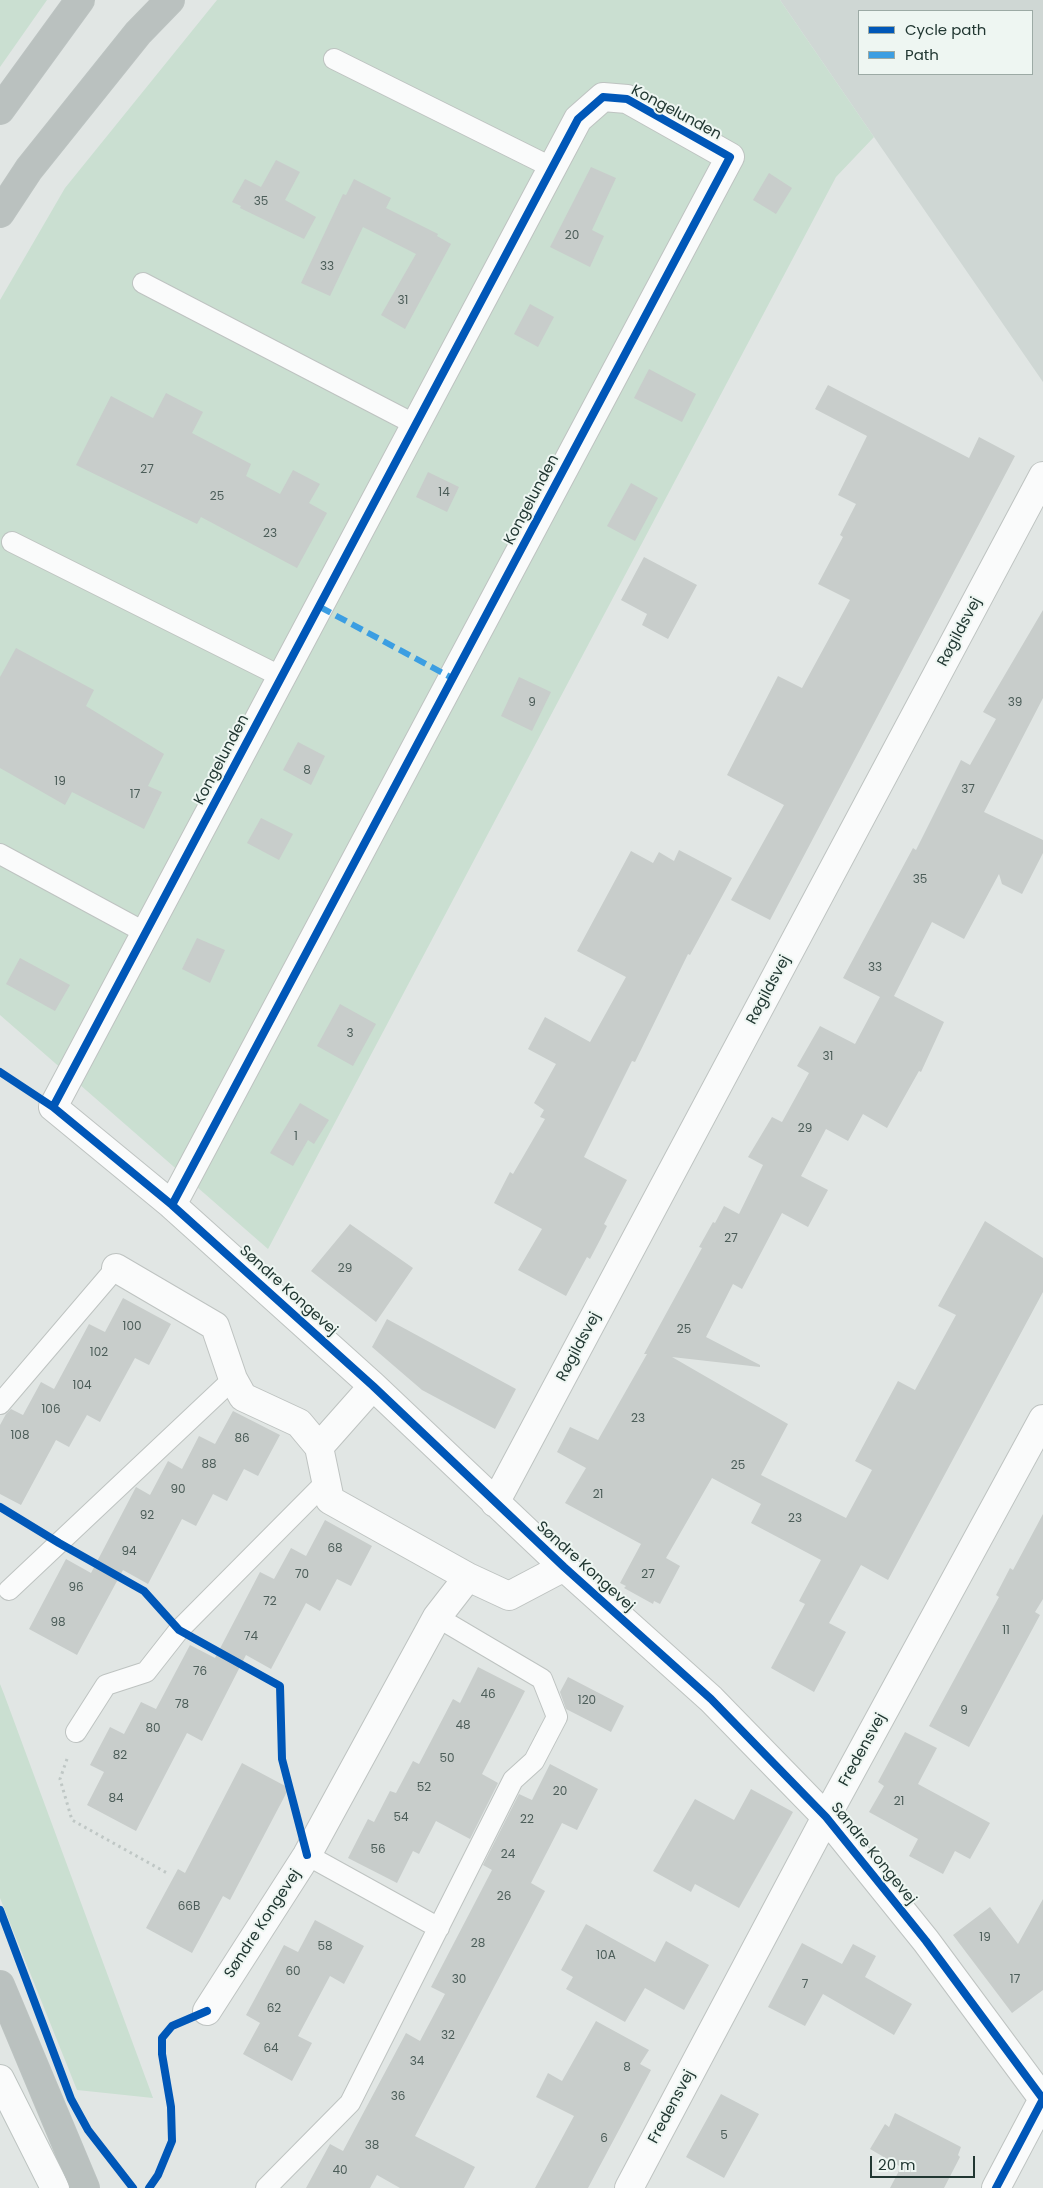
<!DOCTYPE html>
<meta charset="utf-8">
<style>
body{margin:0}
#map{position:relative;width:1043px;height:2188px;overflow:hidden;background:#e1e6e4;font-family:Poppins,sans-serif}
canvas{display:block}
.legend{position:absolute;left:858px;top:10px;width:175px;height:65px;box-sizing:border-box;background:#eef6f2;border:1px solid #9caaa5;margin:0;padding:6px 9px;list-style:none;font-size:15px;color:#213732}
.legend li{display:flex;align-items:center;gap:10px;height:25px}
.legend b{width:25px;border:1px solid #9caaa5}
.scale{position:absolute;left:870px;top:2156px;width:105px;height:22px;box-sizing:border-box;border:2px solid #213732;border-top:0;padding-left:6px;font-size:15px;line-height:18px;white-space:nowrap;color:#213732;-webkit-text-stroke:4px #eef6f2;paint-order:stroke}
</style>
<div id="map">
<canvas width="1043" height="2188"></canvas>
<ul class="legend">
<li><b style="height:6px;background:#0057b8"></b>Cycle path</li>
<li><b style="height:6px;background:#3c9ee2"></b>Path</li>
</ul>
<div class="scale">20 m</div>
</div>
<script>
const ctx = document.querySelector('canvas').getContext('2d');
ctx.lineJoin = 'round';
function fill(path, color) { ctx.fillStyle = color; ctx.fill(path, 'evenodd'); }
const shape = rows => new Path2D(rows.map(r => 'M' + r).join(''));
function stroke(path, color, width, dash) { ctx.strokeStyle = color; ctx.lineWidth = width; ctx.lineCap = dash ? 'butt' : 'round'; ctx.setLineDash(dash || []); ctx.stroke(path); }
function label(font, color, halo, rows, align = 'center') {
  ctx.font = font + ' Poppins,sans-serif'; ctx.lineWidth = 4; ctx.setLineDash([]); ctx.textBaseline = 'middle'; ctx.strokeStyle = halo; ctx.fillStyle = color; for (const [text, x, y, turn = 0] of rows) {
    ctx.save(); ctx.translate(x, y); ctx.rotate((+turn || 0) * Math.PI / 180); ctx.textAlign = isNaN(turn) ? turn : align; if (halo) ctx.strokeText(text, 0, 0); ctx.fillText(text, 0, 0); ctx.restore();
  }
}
fill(shape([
 [780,0,1043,0,1043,382,874,137],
 [859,11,1032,11,1032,74,859,74]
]), '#cfd7d4');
fill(shape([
 [0,0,47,0,0,67],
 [217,0,780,0,874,137,836,177,268,1249,0,1015,0,300,65,188],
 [0,1684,4,1694,153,2098,77,2090,0,1898]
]), '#cadfd1');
fill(shape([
 [276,160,300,172,285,200,316,217,304,239,240,208,241,206,232,202,245,179,261,187],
 [591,167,616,178,592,230,604,236,590,267,550,247],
 [769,173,792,188,776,214,753,200],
 [354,179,391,198,386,208,438,234,437,236,451,244,405,329,381,315,416,254,363,227,330,296,301,283,343,194,346,195],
 [530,304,554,317,538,347,514,334],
 [649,369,696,394,682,422,634,398],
 [828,385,969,458,979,437,1015,456,770,920,731,900,784,805,727,775,778,676,802,688,850,600,818,584,843,537,840,535,856,504,838,495,867,436,815,409],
 [166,393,203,412,192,433,251,464,246,476,280,494,293,470,320,484,309,503,327,513,297,568,201,517,197,524,76,465,111,396,153,418],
 [428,472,459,487,447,512,416,497],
 [631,483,658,498,635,541,607,526],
 [644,557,697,585,668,639,642,625,647,614,621,600],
 [1043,610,1043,698,984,812,1043,840,1043,853,1022,894,1002,884,999,874,964,939,932,922,894,996,944,1022,921,1072,919,1071,887,1128,863,1114,848,1141,826,1129,801,1176,828,1190,808,1227,782,1213,742,1289,733,1284,706,1337,760,1365,760,1367,672,1357,788,1424,761,1475,846,1518,872,1470,855,1461,898,1381,915,1390,956,1315,938,1306,985,1221,1043,1258,1043,1292,888,1580,861,1565,829,1623,846,1632,814,1692,771,1668,805,1604,799,1601,821,1560,751,1523,761,1504,712,1478,666,1558,680,1566,660,1604,654,1601,653,1604,624,1588,626,1586,620,1583,641,1544,565,1503,586,1468,557,1452,570,1427,598,1440,647,1354,644,1354,702,1248,699,1247,713,1222,715,1223,724,1206,739,1214,763,1165,748,1157,772,1117,782,1122,809,1073,797,1066,820,1026,855,1044,880,997,843,978,913,848,916,850,961,760,970,765,996,719,983,712],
 [16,648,94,690,86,706,164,754,148,786,162,792,144,829,72,792,65,805,0,768,0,677],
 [519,677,551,692,532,731,501,716],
 [298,742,325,756,311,785,283,770],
 [261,818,293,834,279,860,247,843],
 [679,850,732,878,690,955,688,954,635,1062,632,1061,584,1157,627,1180,604,1224,607,1226,600,1240,590,1259,587,1257,566,1296,518,1270,542,1229,494,1203,510,1172,513,1174,545,1119,540,1117,544,1110,534,1103,556,1064,528,1049,545,1017,590,1042,626,977,577,951,631,851,653,863,659,852,674,861],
 [197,938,225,950,210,983,182,969],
 [20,958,70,985,55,1011,6,984],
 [340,1004,376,1024,353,1066,317,1046],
 [300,1103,329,1120,314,1144,308,1140,293,1166,270,1153],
 [350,1224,413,1268,376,1322,311,1271],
 [123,1298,171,1324,149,1365,135,1358,100,1422,87,1415,69,1447,56,1440,21,1505,0,1494,0,1425,6,1414,11,1409,23,1415,41,1382,54,1389,89,1324,105,1332],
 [387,1319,516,1389,495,1429,422,1390,372,1347],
 [233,1411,280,1435,258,1476,244,1469,227,1501,213,1494,196,1526,182,1519,148,1584,123,1570,77,1655,29,1629,66,1559,91,1573,136,1487,150,1495,168,1461,182,1469,199,1436,215,1444],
 [1043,1514,1043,1599,1035,1612,1040,1615,969,1747,929,1726,999,1597,996,1595,1010,1568,1013,1570],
 [325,1520,372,1546,351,1586,337,1579,320,1611,306,1603,271,1669,246,1655,202,1741,187,1733,136,1831,87,1805,104,1772,90,1765,110,1727,124,1734,141,1702,156,1709,190,1645,215,1658,260,1572,274,1579,291,1548,306,1556],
 [478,1667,525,1691,482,1774,498,1783,470,1839,436,1821,419,1854,413,1851,397,1883,348,1858,368,1819,374,1822,390,1791,396,1793,413,1761,419,1764,453,1699,460,1703],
 [568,1677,624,1706,611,1732,566,1709,560,1692],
 [905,1732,937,1748,918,1784,990,1823,970,1859,955,1851,943,1874,909,1856,918,1839,869,1812,884,1786,878,1782],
 [242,1763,289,1788,230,1900,223,1896,192,1953,146,1928,178,1869,185,1873],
 [550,1764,598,1789,577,1830,562,1823,531,1883,545,1891,415,2136,475,2167,464,2188,400,2188,377,2175,370,2188,306,2188,330,2144,343,2151,406,2033,420,2041,445,1994,431,1987,492,1870,483,1865,519,1794,532,1800],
 [751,1789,793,1812,739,1908,695,1884,691,1892,653,1871,695,1799,734,1820],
 [1043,1899,1043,1990,1012,2013,953,1935,990,1907,1018,1944],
 [315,1920,364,1946,344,1984,330,1976,298,2036,312,2043,292,2081,243,2054,260,2023,246,2015,284,1945,298,1952],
 [586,1924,655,1962,666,1941,709,1965,684,2010,645,1988,625,2022,566,1989,573,1977,561,1970],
 [802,1943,842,1964,853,1944,876,1956,865,1977,912,2004,894,2035,823,1994,805,2026,768,2007],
 [596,2021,649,2050,640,2064,651,2070,588,2188,535,2188,574,2116,536,2097,548,2073,562,2081],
 [721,2094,759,2114,724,2178,686,2157],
 [895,2113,961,2147,958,2155,960,2157,944,2188,890,2188,901,2167,870,2149,885,2124,889,2127]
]), '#c8cdcb');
const lane = shape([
 [334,59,553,168],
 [143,283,416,425],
 [12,542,282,677],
 [0,854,146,933],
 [0,1404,116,1268],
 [9,1590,233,1379],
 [76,1732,106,1685,146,1672,179,1630,326,1482],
 [307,1855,439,1928],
 [266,2188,350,2103,513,1780,534,1761,557,1717,542,1679,437,1617]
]);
const street = shape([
 [172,1205,730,157,627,99,603,97,578,119,53,1107,172,1205,373,1386,564,1567,711,1699,826,1817,926,1941,1043,2099,996,2188],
 [116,1268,215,1326,233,1379,243,1397,299,1423,319,1447,330,1500,468,1577,509,1596,564,1567],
 [319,1447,373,1386],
 [495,1503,1043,476],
 [207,2011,307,1855,437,1617,468,1577],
 [629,2188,826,1817,1043,1419]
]);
const secondary = shape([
 [0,2079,55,2188]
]);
const highway = shape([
 [0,110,80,0],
 [0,213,29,169,138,33,170,0],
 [0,1985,85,2188]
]);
stroke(lane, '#bec3c1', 22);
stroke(street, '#bec3c1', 30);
stroke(secondary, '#bdc4c1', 30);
stroke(highway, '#bcc3c1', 30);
stroke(shape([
 [67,1759,60,1779,72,1820,167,1873]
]), '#bfc7c5', 3, [2.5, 4]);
stroke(lane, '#fafbfb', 20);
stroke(street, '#fafbfb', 28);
stroke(secondary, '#fafbfb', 28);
stroke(highway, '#bac1bf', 28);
stroke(shape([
 [320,607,452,678]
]), '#3c9ee2', 6, [12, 6]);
stroke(shape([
 [0,1072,53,1107,172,1205,373,1386,564,1567,711,1699,826,1817,926,1941,1043,2099,996,2188],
 [53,1107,578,119,603,97,627,99,730,157,172,1205],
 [0,1507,59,1543,144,1591,179,1630,280,1686,282,1759,307,1855],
 [0,1910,71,2099,88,2130,133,2188],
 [149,2188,158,2175,172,2141,171,2107,162,2054,162,2038,172,2026,207,2011]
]), '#0057b8', 8);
label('12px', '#4c5d59', null, [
 ["35",261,202],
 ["20",572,236],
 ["33",327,267],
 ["31",403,301],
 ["27",147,470],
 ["14",444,493],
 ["25",217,497],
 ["23",270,534],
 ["9",532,703],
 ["39",1015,703],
 ["8",307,771],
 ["19",60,782],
 ["37",968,790],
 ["17",135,795],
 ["35",920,880],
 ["33",875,968],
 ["3",350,1034],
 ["31",828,1057],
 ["29",805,1129],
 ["1",296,1137],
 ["27",731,1239],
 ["29",345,1269],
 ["100",132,1327],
 ["25",684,1330],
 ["102",99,1353],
 ["104",82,1386],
 ["106",51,1410],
 ["23",638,1419],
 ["108",20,1436],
 ["86",242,1439],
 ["88",209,1465],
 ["25",738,1466],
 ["90",178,1490],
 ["21",598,1495],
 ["92",147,1516],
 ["23",795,1519],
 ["68",335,1549],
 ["94",129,1552],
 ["70",302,1575],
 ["27",648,1575],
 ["96",76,1588],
 ["72",270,1602],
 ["98",58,1623],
 ["11",1006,1631],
 ["74",251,1637],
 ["76",200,1672],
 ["46",488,1695],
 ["120",587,1701],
 ["78",182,1705],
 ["9",964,1711],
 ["48",463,1726],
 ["80",153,1729],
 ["82",120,1756],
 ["50",447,1759],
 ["52",424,1788],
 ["20",560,1792],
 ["84",116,1799],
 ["21",899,1802],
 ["54",401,1818],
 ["22",527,1820],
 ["56",378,1850],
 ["24",508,1855],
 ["26",504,1897],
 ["66B",189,1907],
 ["19",985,1938],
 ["28",478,1944],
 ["58",325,1947],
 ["10A",606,1956],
 ["60",293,1972],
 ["30",459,1980],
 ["17",1015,1980],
 ["7",805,1985],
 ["62",274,2009],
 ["32",448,2036],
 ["64",271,2049],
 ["34",417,2062],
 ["8",627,2068],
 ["36",398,2097],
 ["5",724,2136],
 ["6",604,2139],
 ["38",372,2146],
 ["40",340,2171]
]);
label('15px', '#213732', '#eef6f2', [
 ["Kongelunden",676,113,28],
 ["Kongelunden",532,500,-62],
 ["Røgildsvej",960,632,-62],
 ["Kongelunden",222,760,-62],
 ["Røgildsvej",769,990,-62],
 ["Søndre Kongevej",288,1291,42],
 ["Røgildsvej",579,1347,-62],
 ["Søndre Kongevej",585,1567,42],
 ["Fredensvej",863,1750,-61],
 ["Søndre Kongevej",873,1854,51],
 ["Søndre Kongevej",263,1924,-57],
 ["Fredensvej",672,2107,-62]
]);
</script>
